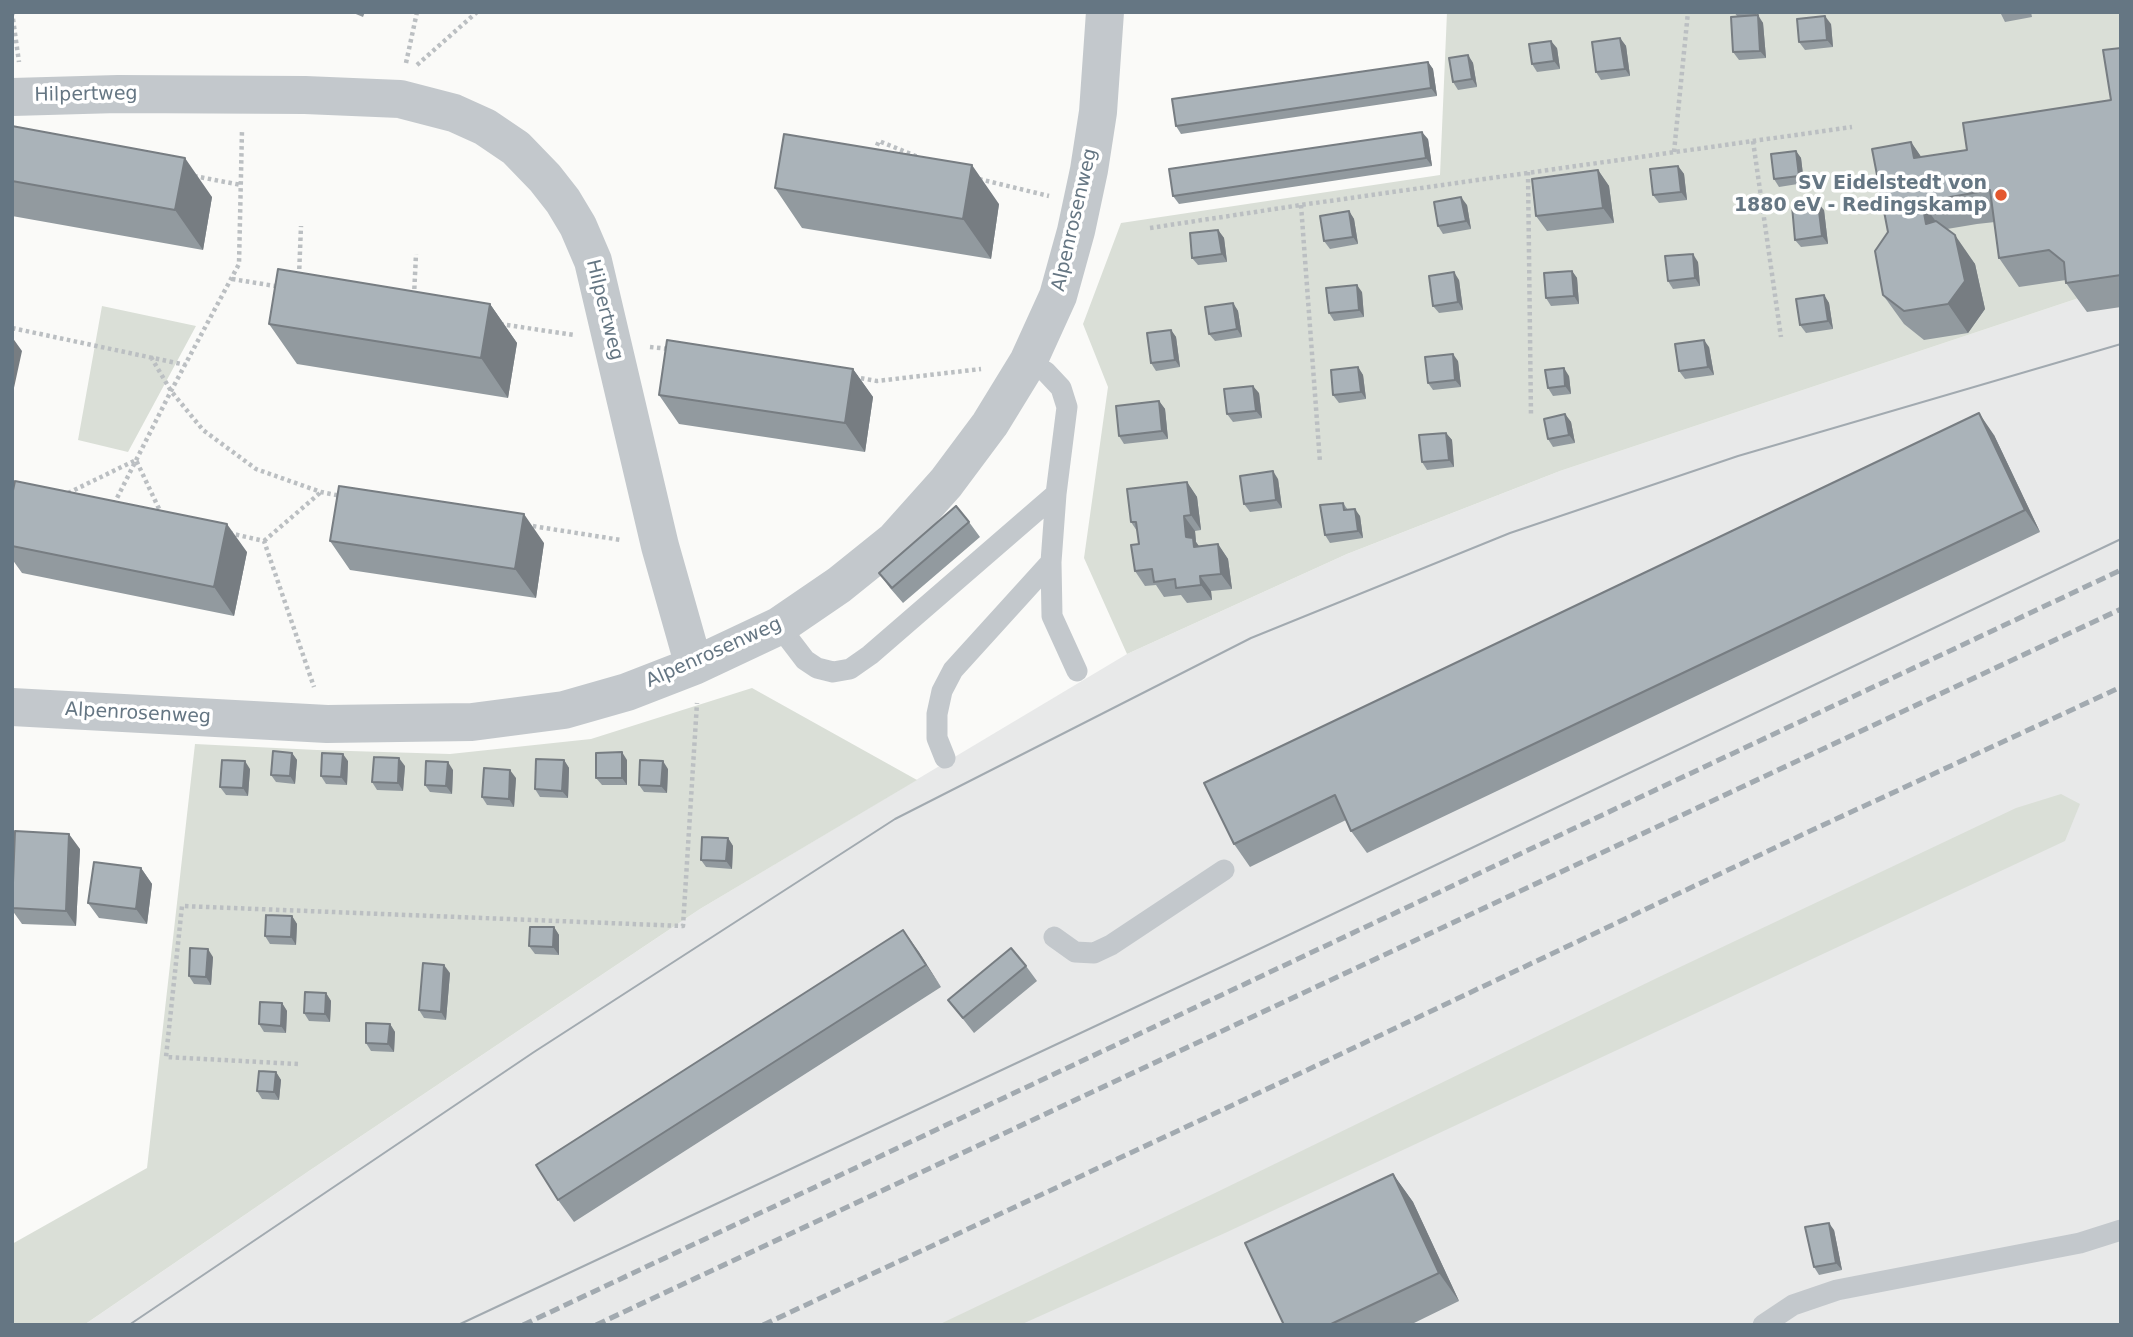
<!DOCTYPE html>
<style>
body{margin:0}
#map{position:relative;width:2133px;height:1337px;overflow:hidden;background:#fafaf8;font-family:"DejaVu Sans",sans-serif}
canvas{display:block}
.frame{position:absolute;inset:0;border:14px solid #657683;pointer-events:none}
</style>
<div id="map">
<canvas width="2133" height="1337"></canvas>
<div class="frame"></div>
</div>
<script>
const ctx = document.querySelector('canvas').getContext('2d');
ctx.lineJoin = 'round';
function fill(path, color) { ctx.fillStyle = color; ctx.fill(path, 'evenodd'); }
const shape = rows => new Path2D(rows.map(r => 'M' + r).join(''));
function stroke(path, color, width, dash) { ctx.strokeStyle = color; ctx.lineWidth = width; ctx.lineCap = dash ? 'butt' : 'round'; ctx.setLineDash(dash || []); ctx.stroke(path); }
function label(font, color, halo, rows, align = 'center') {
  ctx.font = font + ' "DejaVu Sans",sans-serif'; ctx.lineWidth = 7; ctx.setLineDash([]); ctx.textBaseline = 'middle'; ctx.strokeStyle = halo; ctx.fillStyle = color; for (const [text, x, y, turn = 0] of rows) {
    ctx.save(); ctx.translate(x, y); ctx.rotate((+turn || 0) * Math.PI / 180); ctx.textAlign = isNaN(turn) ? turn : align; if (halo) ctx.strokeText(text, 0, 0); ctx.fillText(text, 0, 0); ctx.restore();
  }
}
fill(shape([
 [2121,284,2121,1325,84,1325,306,1173,700,909,1127,654,1347,554,1560,471]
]), '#e8e9e9');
fill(shape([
 [1447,12,2121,12,2121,284,1560,471,1347,554,1127,654,1084,558,1108,387,1083,324,1121,223,1440,175],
 [102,306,196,326,128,452,78,440],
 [752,688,917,780,700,909,306,1173,84,1325,12,1325,12,1244,147,1168,195,744,317,750,450,754,591,739],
 [2061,794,2080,804,2065,841,1225,1233,1020,1325,938,1325,1215,1193,1659,977,2016,808]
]), '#dadfd7');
stroke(shape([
 [12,12,19,62],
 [406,63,417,12],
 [417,65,477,12],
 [1753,141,1781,337],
 [874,152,879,141,918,157],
 [1674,152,1688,12],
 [1528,172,1531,416],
 [194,176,241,185],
 [979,179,1049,196],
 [1301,205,1320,462],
 [1150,228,1301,205,1852,127],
 [299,276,301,226],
 [232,279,281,287],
 [414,296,416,254],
 [500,324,574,335],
 [12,328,186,365],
 [650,347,669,349],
 [151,357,171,391,203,430,256,469,321,492,341,496],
 [854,377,877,381,981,369],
 [68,493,136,460,161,513],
 [114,504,171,391,239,264,242,130],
 [526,525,621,540],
 [229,533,264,541,314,687],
 [264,541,321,492],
 [298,1064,166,1057,182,906,683,926,697,703]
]), '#bbbfc2', 4.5, [3.5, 3.5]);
stroke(shape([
 [1028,362,1046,372,1061,388,1067,407,1056,494,1051,562,1052,616,1077,671],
 [779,626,805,660,817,668,833,672,850,669,870,655,1056,494],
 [945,758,937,738,937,714,942,691,953,670,1051,562],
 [1054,937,1075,952,1094,953,1111,945,1224,870],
 [1763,1325,1793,1305,1837,1290,2080,1243,2121,1230]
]), '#c3c8cc', 21);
stroke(shape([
 [12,97,118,94,305,95,400,99,454,113,485,127,516,148,545,178,563,201,578,226,593,261,660,546,694,666],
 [12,707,327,724,472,722,564,710,627,692,694,666,779,626,839,585,895,540,946,483,990,424,1028,362,1058,296,1076,231,1089,170,1098,112,1105,12]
]), '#c3c8cc', 38);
stroke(shape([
 [129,1325,534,1052,895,819,1251,638,1510,533,1738,456,2121,344],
 [458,1325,1232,962,2121,539]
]), '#a2aab0', 2);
stroke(shape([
 [523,1325,2121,570],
 [596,1325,2121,609],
 [763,1325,1284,1081,1808,832,2121,687]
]), '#a2aab0', 5, [10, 5]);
fill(shape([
 [351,12,365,12,363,17],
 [1734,12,1756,12,1756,15,1763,23,1766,58,1739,60,1733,52,1737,16],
 [2000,12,2031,12,2032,17,2005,22],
 [1831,24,1833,47,1805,50,1799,42],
 [1620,38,1626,46,1630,76,1601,80,1596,72],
 [1557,48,1560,69,1537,72,1532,64],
 [2121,48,2121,307,2087,312,2066,283,2066,280,2019,287,1999,258,1995,222,1977,224,1947,229,1975,264,1985,309,1968,333,1924,340,1904,324,1883,295,1888,232,1911,142,1921,157,1967,150,2111,100],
 [1468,55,1473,63,1477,87,1458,90,1453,82],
 [1428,62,1433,69,1437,96,1181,134,1176,126],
 [12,126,212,197,203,250,12,216],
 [1428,139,1432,166,1179,204,1173,196],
 [1796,151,1801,158,1804,183,1779,187,1774,179],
 [1678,166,1684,174,1687,200,1659,203,1653,195],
 [1598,170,1609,186,1614,223,1547,231,1536,216],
 [775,188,999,204,991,259,802,228],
 [1467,205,1471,229,1443,234,1438,226],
 [1824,210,1828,244,1801,247,1795,240],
 [1349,211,1354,219,1358,244,1330,249,1324,241],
 [1218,230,1224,238,1227,262,1198,265,1192,258],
 [1698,262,1700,286,1673,289,1668,281],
 [1572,271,1577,278,1579,304,1551,306,1546,298],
 [1459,280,1463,310,1439,313,1433,306],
 [1362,292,1364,317,1334,321,1329,313],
 [1824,295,1829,303,1833,329,1806,333,1800,325],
 [1233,303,1238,311,1242,337,1215,341,1209,334],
 [490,304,517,343,508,398,297,364,269,324],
 [1171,330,1176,337,1180,367,1156,371,1151,363],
 [1709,347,1714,375,1685,379,1679,371],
 [1458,361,1461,387,1433,390,1428,383],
 [1358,367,1363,375,1366,399,1339,403,1333,395],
 [853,369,873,397,865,452,679,424,659,395],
 [1569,376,1571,394,1553,396,1548,388],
 [1259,393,1262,418,1233,422,1227,414],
 [1159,401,1165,409,1168,439,1124,444,1119,436],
 [1565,414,1571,422,1575,443,1553,447,1548,439],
 [1446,433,1452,440,1454,467,1427,470,1422,462],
 [1994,435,2040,532,1367,853,1351,831,1346,820,1250,867,1234,844],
 [1278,479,1282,508,1250,512,1244,504],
 [1187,482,1197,497,1201,530,1195,531,1196,542,1199,546,1218,544,1228,559,1232,589,1211,591,1212,600,1187,603,1181,595,1164,597,1156,585,1145,586,1135,571,1139,544,1137,531,1131,522],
 [12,495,247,552,234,616,22,573,12,559],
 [1343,503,1348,510,1360,516,1363,538,1330,543,1325,535],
 [969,522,980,537,903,603,890,588,879,573],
 [330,541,544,543,536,598,350,570],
 [292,753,297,760,295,784,276,782,271,775],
 [564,760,569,768,568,798,540,797,535,789],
 [627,760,627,785,602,785,596,778],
 [348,761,347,785,326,784,321,776],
 [405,766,403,791,377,790,372,782],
 [250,769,248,796,226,795,220,787],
 [668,769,667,793,644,792,639,785],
 [453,770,452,794,430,792,425,785],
 [516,778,514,807,487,805,482,797],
 [728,838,733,846,732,869,706,867,701,860],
 [80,849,76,926,22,924,12,910,12,881],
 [141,868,152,884,147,924,99,918,88,903],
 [292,916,297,924,296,945,270,944,265,936],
 [554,927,559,935,559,955,535,954,529,946],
 [903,930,941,987,574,1222,558,1200],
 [213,957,211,985,194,984,189,976],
 [1026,966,1037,981,974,1033,948,1000],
 [450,973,446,1020,424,1018,419,1010],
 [326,993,331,1001,330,1022,309,1021,304,1013],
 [282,1003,287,1011,286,1033,264,1032,259,1024],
 [390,1024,395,1032,394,1052,371,1051,366,1043],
 [276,1072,281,1080,279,1100,262,1099,257,1091],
 [1393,1174,1413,1202,1459,1301,1410,1325,1284,1325],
 [1834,1230,1842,1270,1819,1275,1814,1267]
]), '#929a9f');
fill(shape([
 [1758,15,1763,23,1766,58,1760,51],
 [1825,16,1831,24,1833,47,1827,40],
 [1620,38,1626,46,1630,76,1625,69],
 [1551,41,1557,48,1560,69,1554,61],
 [1468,55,1473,63,1477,87,1472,79],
 [1428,62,1433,69,1437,96,1431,88],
 [1422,132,1428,139,1432,166,1426,158],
 [1911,142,1931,171,1914,158],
 [1796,151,1801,158,1804,183,1799,176],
 [185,158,212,197,203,250,175,210],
 [972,165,999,204,991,259,963,219],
 [1678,166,1684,174,1687,200,1681,192],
 [1598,170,1609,186,1614,223,1603,208],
 [1461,197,1467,205,1471,229,1466,221],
 [1922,202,1942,230,1926,224],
 [1818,203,1824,210,1828,244,1822,236],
 [1349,211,1354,219,1358,244,1353,237],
 [1218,230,1224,238,1227,262,1222,254],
 [1955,235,1975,264,1985,309,1968,333,1948,304],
 [1693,254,1698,262,1700,286,1695,278],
 [1572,271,1577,278,1579,304,1574,296],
 [1454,272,1459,280,1463,310,1458,302],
 [1357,285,1362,292,1364,317,1359,310],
 [1824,295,1829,303,1833,329,1828,321],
 [1233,303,1238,311,1242,337,1237,329],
 [490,304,517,343,508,398,481,358],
 [1171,330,1176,337,1180,367,1175,360],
 [12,337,22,351,12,397],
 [1704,340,1709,347,1714,375,1708,367],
 [1453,354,1458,361,1461,387,1455,380],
 [1358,367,1363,375,1366,399,1361,392],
 [1564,368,1569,376,1571,394,1565,386],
 [853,369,873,397,865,452,845,423],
 [1253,386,1259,393,1262,418,1256,411],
 [1159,401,1165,409,1168,439,1162,431],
 [1979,413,1994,435,2040,532,2025,510],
 [1565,414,1571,422,1575,443,1569,435],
 [1446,433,1452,440,1454,467,1449,460],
 [1273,471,1278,479,1282,508,1276,500],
 [1187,482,1197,497,1201,530,1191,515],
 [1355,509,1360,516,1363,538,1358,531],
 [524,514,544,543,536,598,515,569],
 [1184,516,1195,531,1196,542,1204,554,1205,562,1186,537],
 [227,524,247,552,234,616,214,587],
 [1218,544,1228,559,1232,589,1221,574],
 [1200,576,1211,591,1212,600,1201,585],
 [622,752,627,760,627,785,622,778],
 [292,753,297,760,295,784,290,776],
 [343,754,348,761,347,785,341,777],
 [399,758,405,766,403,791,398,783],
 [564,760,569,768,568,798,562,791],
 [245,761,250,769,248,796,243,788],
 [663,761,668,769,667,793,661,786],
 [448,762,453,770,452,794,446,786],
 [510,770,516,778,514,807,509,799],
 [69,834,80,849,76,926,66,911],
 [728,838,733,846,732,869,726,861],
 [141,868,152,884,147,924,136,909],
 [292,916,297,924,296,945,291,937],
 [554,927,559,935,559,955,553,947],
 [903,930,919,952,941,987,926,965],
 [208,949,213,957,211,985,206,977],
 [444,965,450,973,446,1020,441,1012],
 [326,993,331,1001,330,1022,325,1014],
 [282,1003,287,1011,286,1033,281,1026],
 [390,1024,395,1032,394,1052,388,1044],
 [276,1072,281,1080,279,1100,274,1092],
 [1393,1174,1413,1202,1459,1301,1439,1273],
 [1829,1223,1834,1230,1842,1270,1836,1263]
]), '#777d82');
const building = shape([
 [1758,15,1760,51,1733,52,1731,17,1758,15],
 [1825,16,1827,40,1799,42,1797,19,1825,16],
 [1620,38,1625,69,1596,72,1592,42,1620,38],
 [1551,41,1554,61,1532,64,1529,44,1551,41],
 [2121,48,2121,275,2066,283,2064,262,2049,250,1999,258,1990,190,1922,202,1926,224,1936,221,1955,235,1965,281,1948,304,1904,311,1883,295,1875,251,1888,232,1872,149,1911,142,1914,158,1967,150,1963,123,2111,100,2103,50,2121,48],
 [1468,55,1472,79,1453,82,1449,58,1468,55],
 [1428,62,1431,88,1176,126,1172,99,1428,62],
 [12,126,185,158,175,210,12,181,12,126],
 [1422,132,1426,158,1173,196,1169,169,1422,132],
 [784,134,972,165,963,219,775,188,784,134],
 [1796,151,1799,176,1774,179,1771,154,1796,151],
 [1678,166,1681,192,1653,195,1650,169,1678,166],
 [1598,170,1603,208,1536,216,1532,179,1598,170],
 [1461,197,1466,221,1438,226,1434,202,1461,197],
 [1818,203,1822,236,1795,240,1792,206,1818,203],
 [1349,211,1353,237,1324,241,1320,216,1349,211],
 [1218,230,1222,254,1192,258,1190,233,1218,230],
 [1693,254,1695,278,1668,281,1665,256,1693,254],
 [278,269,490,304,481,358,269,324,278,269],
 [1572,271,1574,296,1546,298,1544,273,1572,271],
 [1454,272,1458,302,1433,306,1429,276,1454,272],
 [1357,285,1359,310,1329,313,1326,288,1357,285],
 [1824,295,1828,321,1800,325,1796,299,1824,295],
 [1233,303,1237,329,1209,334,1205,307,1233,303],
 [1171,330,1175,360,1151,363,1147,333,1171,330],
 [667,340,853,369,845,423,659,395,667,340],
 [1704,340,1708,367,1679,371,1675,344,1704,340],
 [1453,354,1455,380,1428,383,1425,357,1453,354],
 [1358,367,1361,392,1333,395,1331,370,1358,367],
 [1564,368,1565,386,1548,388,1545,370,1564,368],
 [1253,386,1256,411,1227,414,1224,389,1253,386],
 [1159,401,1162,431,1119,436,1116,406,1159,401],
 [1979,413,2025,510,1351,831,1335,795,1234,844,1204,783,1979,413],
 [1565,414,1569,435,1548,439,1544,419,1565,414],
 [1446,433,1449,460,1422,462,1419,435,1446,433],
 [1273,471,1276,500,1244,504,1240,476,1273,471],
 [15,481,227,524,214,587,12,546,12,495,15,481],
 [1187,482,1191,515,1184,516,1186,537,1193,538,1194,547,1218,544,1221,574,1200,576,1201,585,1176,588,1175,579,1154,582,1152,569,1135,571,1131,545,1139,544,1136,522,1131,522,1127,489,1187,482],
 [339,486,524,514,515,569,330,541,339,486],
 [1343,503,1344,510,1355,509,1358,531,1325,535,1320,505,1343,503],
 [956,506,969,522,892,588,879,573,956,506],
 [273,751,292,753,290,776,271,775,273,751],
 [622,752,622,778,596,778,596,753,622,752],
 [322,753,343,754,341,777,321,776,322,753],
 [374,757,399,758,398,783,372,782,374,757],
 [536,759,564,760,562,791,535,789,536,759],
 [222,760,245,761,243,788,220,787,222,760],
 [640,760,663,761,661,786,639,785,640,760],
 [426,761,448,762,446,786,425,785,426,761],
 [484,768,510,770,509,799,482,797,484,768],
 [15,831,69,834,66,911,12,908,15,831],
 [702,837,728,838,726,861,701,860,702,837],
 [94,862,141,868,136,909,88,903,94,862],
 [266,915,292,916,291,937,265,936,266,915],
 [530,927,554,927,553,947,529,946,530,927],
 [903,930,926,965,558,1200,536,1165,903,930],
 [190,948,208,949,206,977,189,976,190,948],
 [1011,948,1026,966,963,1018,948,1000,1011,948],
 [423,963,444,965,441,1012,419,1010,423,963],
 [305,992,326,993,325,1014,304,1013,305,992],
 [260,1002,282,1003,281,1026,259,1024,260,1002],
 [366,1023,390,1024,388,1044,366,1043,366,1023],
 [259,1071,276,1072,274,1092,257,1091,259,1071],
 [1393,1174,1439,1273,1329,1325,1284,1325,1245,1243,1393,1174],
 [1829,1223,1836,1263,1814,1267,1805,1227,1829,1223]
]);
fill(building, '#aab3b9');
stroke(building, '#777d82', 2);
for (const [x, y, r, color] of [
 [2001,195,7,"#e4572e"]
]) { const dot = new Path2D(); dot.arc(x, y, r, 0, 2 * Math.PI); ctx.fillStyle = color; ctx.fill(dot); stroke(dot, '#fff', 2.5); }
label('19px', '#657683', '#fff', [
 ["Hilpertweg",86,95,-1],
 ["Alpenrosenweg",1075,220,-77],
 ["Hilpertweg",604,310,76],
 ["Alpenrosenweg",714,653,-24],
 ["Alpenrosenweg",138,714,3]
]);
label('bold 19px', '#657683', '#fff', [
 ["SV Eidelstedt von",1987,184],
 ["1880 eV - Redingskamp",1987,206]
], 'right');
</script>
